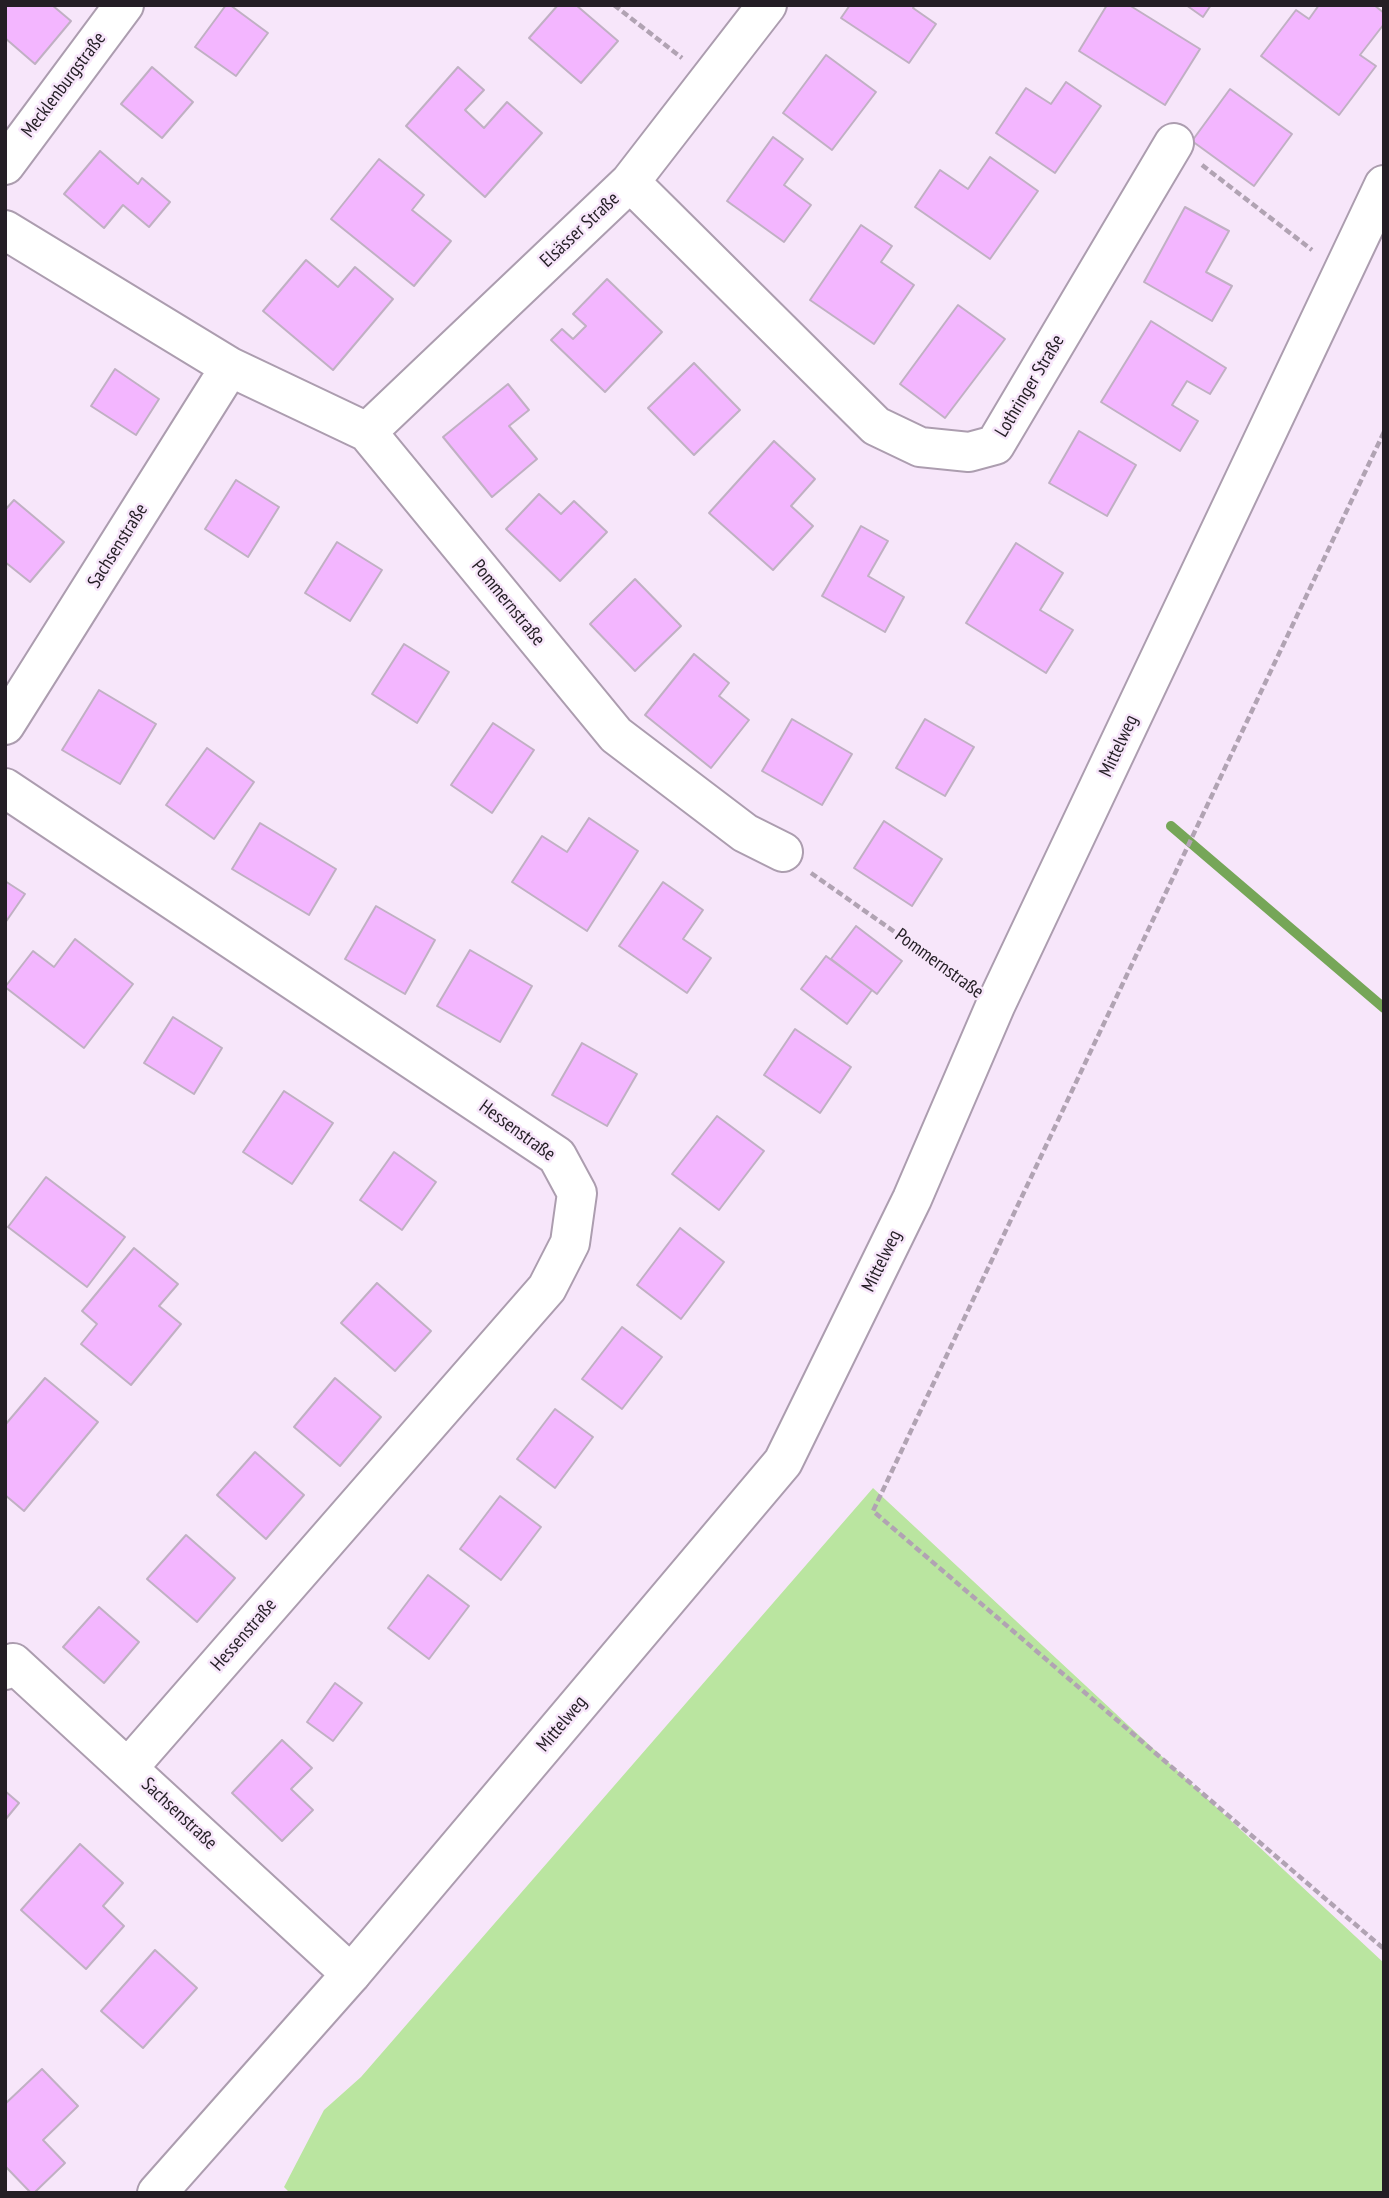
<!DOCTYPE html>
<meta charset="utf-8">
<style>
body{margin:0}
#map{position:relative;width:1389px;height:2198px;overflow:hidden;background:#f7e6fa;font-family:"PT Sans Narrow",sans-serif}
canvas{display:block}
.frame{position:absolute;inset:0;border:7px solid #241e25;pointer-events:none}
</style>
<div id="map">
<canvas width="1389" height="2198"></canvas>
<div class="frame"></div>
</div>
<script>
const ctx = document.querySelector('canvas').getContext('2d');
ctx.lineJoin = 'round';
function fill(path, color) { ctx.fillStyle = color; ctx.fill(path, 'evenodd'); }
const shape = rows => new Path2D(rows.map(r => 'M' + r).join(''));
function stroke(path, color, width, dash) { ctx.strokeStyle = color; ctx.lineWidth = width; ctx.lineCap = dash ? 'butt' : 'round'; ctx.setLineDash(dash || []); ctx.stroke(path); }
function label(font, color, halo, rows, align = 'center') {
  ctx.font = font + ' "PT Sans Narrow",sans-serif'; ctx.lineWidth = 5; ctx.setLineDash([]); ctx.textBaseline = 'middle'; ctx.strokeStyle = halo; ctx.fillStyle = color; for (const [text, x, y, turn = 0] of rows) {
    ctx.save(); ctx.translate(x, y); ctx.rotate((+turn || 0) * Math.PI / 180); ctx.textAlign = isNaN(turn) ? turn : align; if (halo) ctx.strokeText(text, 0, 0); ctx.fillText(text, 0, 0); ctx.restore();
  }
}
fill(shape([
 [873,1488,1384,1963,1384,2193,290,2193,284,2187,324,2110,361,2077]
]), '#bae5a0');
stroke(shape([
 [1171,826,1384,1008]
]), '#76a658', 10);
const building = shape([
 [5,5,52,5,71,21,35,64,5,38,5,5],
 [226,5,230,5,268,33,236,76,195,47,226,5],
 [558,5,576,5,618,41,581,83,529,38,558,5],
 [850,5,915,5,913,8,936,24,909,63,841,18,850,5],
 [1107,5,1129,5,1200,49,1165,105,1079,51,1107,5],
 [1186,5,1211,5,1203,17,1186,5],
 [1319,5,1374,5,1384,13,1384,24,1360,55,1376,66,1339,115,1261,56,1296,10,1309,19,1319,5],
 [826,55,876,92,832,150,783,113,826,55],
 [152,67,193,102,162,138,121,104,152,67],
 [458,67,484,90,465,110,484,128,507,102,542,133,485,197,406,126,458,67],
 [1066,82,1101,106,1055,173,996,133,1026,88,1051,104,1066,82],
 [1230,89,1292,134,1254,186,1192,141,1230,89],
 [773,137,803,159,784,185,811,205,784,242,727,201,773,137],
 [100,151,138,184,142,178,170,202,149,227,123,205,104,228,64,194,100,151],
 [990,157,1038,191,990,259,915,207,940,170,968,189,990,157],
 [379,159,424,195,412,210,451,241,414,286,331,219,379,159],
 [1185,207,1229,231,1206,272,1232,286,1212,321,1144,282,1185,207],
 [861,225,892,246,881,262,914,285,874,344,810,300,861,225],
 [306,260,338,287,355,267,393,299,333,370,263,311,306,260],
 [607,279,662,332,605,392,551,340,562,329,573,339,586,326,573,314,607,279],
 [958,305,1005,339,945,418,900,384,958,305],
 [1151,321,1226,368,1210,394,1187,381,1172,405,1198,421,1180,451,1101,402,1151,321],
 [694,363,740,410,694,455,648,408,694,363],
 [115,369,159,399,136,435,91,406,115,369],
 [508,384,529,410,509,426,537,459,492,497,443,437,508,384],
 [1079,431,1136,465,1107,516,1049,483,1079,431],
 [774,441,815,479,791,506,813,526,773,570,709,513,774,441],
 [236,480,279,507,248,557,205,529,236,480],
 [539,494,561,514,574,501,607,532,560,581,506,529,539,494],
 [14,500,64,542,30,582,5,562,5,510,14,500],
 [861,526,888,541,868,576,904,597,885,632,822,596,861,526],
 [337,542,382,570,350,621,305,593,337,542],
 [1016,543,1063,573,1040,610,1073,630,1046,673,966,623,1016,543],
 [635,579,681,626,635,671,590,624,635,579],
 [404,644,449,672,417,723,372,694,404,644],
 [694,654,729,683,719,696,749,720,711,768,645,715,694,654],
 [99,690,156,724,120,784,62,750,99,690],
 [792,719,852,754,822,805,762,771,792,719],
 [925,719,974,747,945,796,896,768,925,719],
 [493,723,534,750,492,813,451,785,493,723],
 [207,748,254,782,214,839,166,805,207,748],
 [589,818,638,851,587,931,512,882,542,836,567,852,589,818],
 [884,821,942,859,912,906,854,868,884,821],
 [260,823,336,869,309,915,232,869,260,823],
 [5,881,25,894,5,923,5,881],
 [663,882,703,910,683,939,711,958,687,993,619,946,663,882],
 [376,906,435,940,405,994,345,959,376,906],
 [856,926,902,961,877,994,831,959,856,926],
 [75,939,133,984,84,1048,5,987,33,951,54,967,75,939],
 [470,950,532,986,500,1042,437,1006,470,950],
 [826,956,872,990,847,1024,801,989,826,956],
 [173,1017,222,1048,194,1094,144,1063,173,1017],
 [795,1029,851,1067,820,1113,764,1075,795,1029],
 [582,1043,637,1074,607,1126,552,1095,582,1043],
 [284,1091,333,1123,292,1184,243,1152,284,1091],
 [717,1116,764,1151,719,1210,672,1174,717,1116],
 [394,1152,436,1182,402,1230,360,1200,394,1152],
 [46,1177,125,1237,87,1287,8,1227,46,1177],
 [680,1228,724,1262,681,1319,637,1285,680,1228],
 [134,1248,178,1284,159,1306,181,1324,131,1385,81,1344,97,1324,82,1311,134,1248],
 [377,1283,431,1331,395,1371,341,1323,377,1283],
 [622,1327,662,1357,622,1409,582,1379,622,1327],
 [45,1378,98,1422,24,1511,5,1495,5,1425,45,1378],
 [335,1378,381,1417,340,1466,294,1427,335,1378],
 [555,1409,593,1437,555,1488,517,1459,555,1409],
 [255,1452,304,1495,266,1539,217,1495,255,1452],
 [500,1496,541,1527,501,1580,460,1549,500,1496],
 [186,1535,235,1578,197,1622,147,1579,186,1535],
 [428,1575,469,1606,429,1659,388,1628,428,1575],
 [99,1607,139,1642,104,1683,63,1647,99,1607],
 [335,1683,362,1703,333,1741,307,1722,335,1683],
 [282,1740,312,1768,291,1789,313,1810,282,1841,232,1793,282,1740],
 [5,1791,19,1803,5,1820,5,1791],
 [80,1844,123,1883,103,1906,124,1926,86,1969,21,1910,80,1844],
 [155,1950,197,1988,143,2048,101,2011,155,1950],
 [42,2069,78,2106,43,2140,65,2163,34,2193,31,2193,5,2166,5,2104,42,2069]
]);
fill(building, '#f3b6ff');
stroke(building, '#c0b0c3', 2);
const minor = shape([
 [5,165,124,5],
 [630,182,876,426,920,447,969,452,995,445,1174,143],
 [5,230,230,367,367,432,616,735,745,833,783,852],
 [367,432,630,182,767,5],
 [5,725,230,367],
 [5,788,557,1156,577,1193,570,1243,547,1288,128,1768],
 [5,1670,13,1663,351,1974]
]);
const tertiary = shape([
 [157,2193,351,1974,783,1462,912,1199,996,1004,1384,185]
]);
stroke(minor, '#ac9daf', 42);
stroke(tertiary, '#ac9daf', 42);
stroke(shape([
 [614,5,682,58],
 [1202,165,1312,250],
 [1384,432,873,1511,1384,1949],
 [811,873,967,983]
]), '#b1a3b3', 4.5, [7, 3.5]);
stroke(minor, '#fff', 38);
stroke(tertiary, '#fff', 38);
label('19px', '#241e25', '#f7e6fa', [
 ["Mecklenburgstraße",64,85,-53],
 ["Elsässer Straße",580,230,-43],
 ["Lothringer Straße",1030,386,-59],
 ["Sachsenstraße",118,546,-58],
 ["Pommernstraße",508,603,51],
 ["Mittelweg",1119,746,-65],
 ["Pommernstraße",939,964,36],
 ["Hessenstraße",517,1131,36],
 ["Mittelweg",882,1261,-64],
 ["Hessenstraße",244,1635,-49],
 ["Mittelweg",562,1724,-50],
 ["Sachsenstraße",179,1814,43]
]);
</script>
